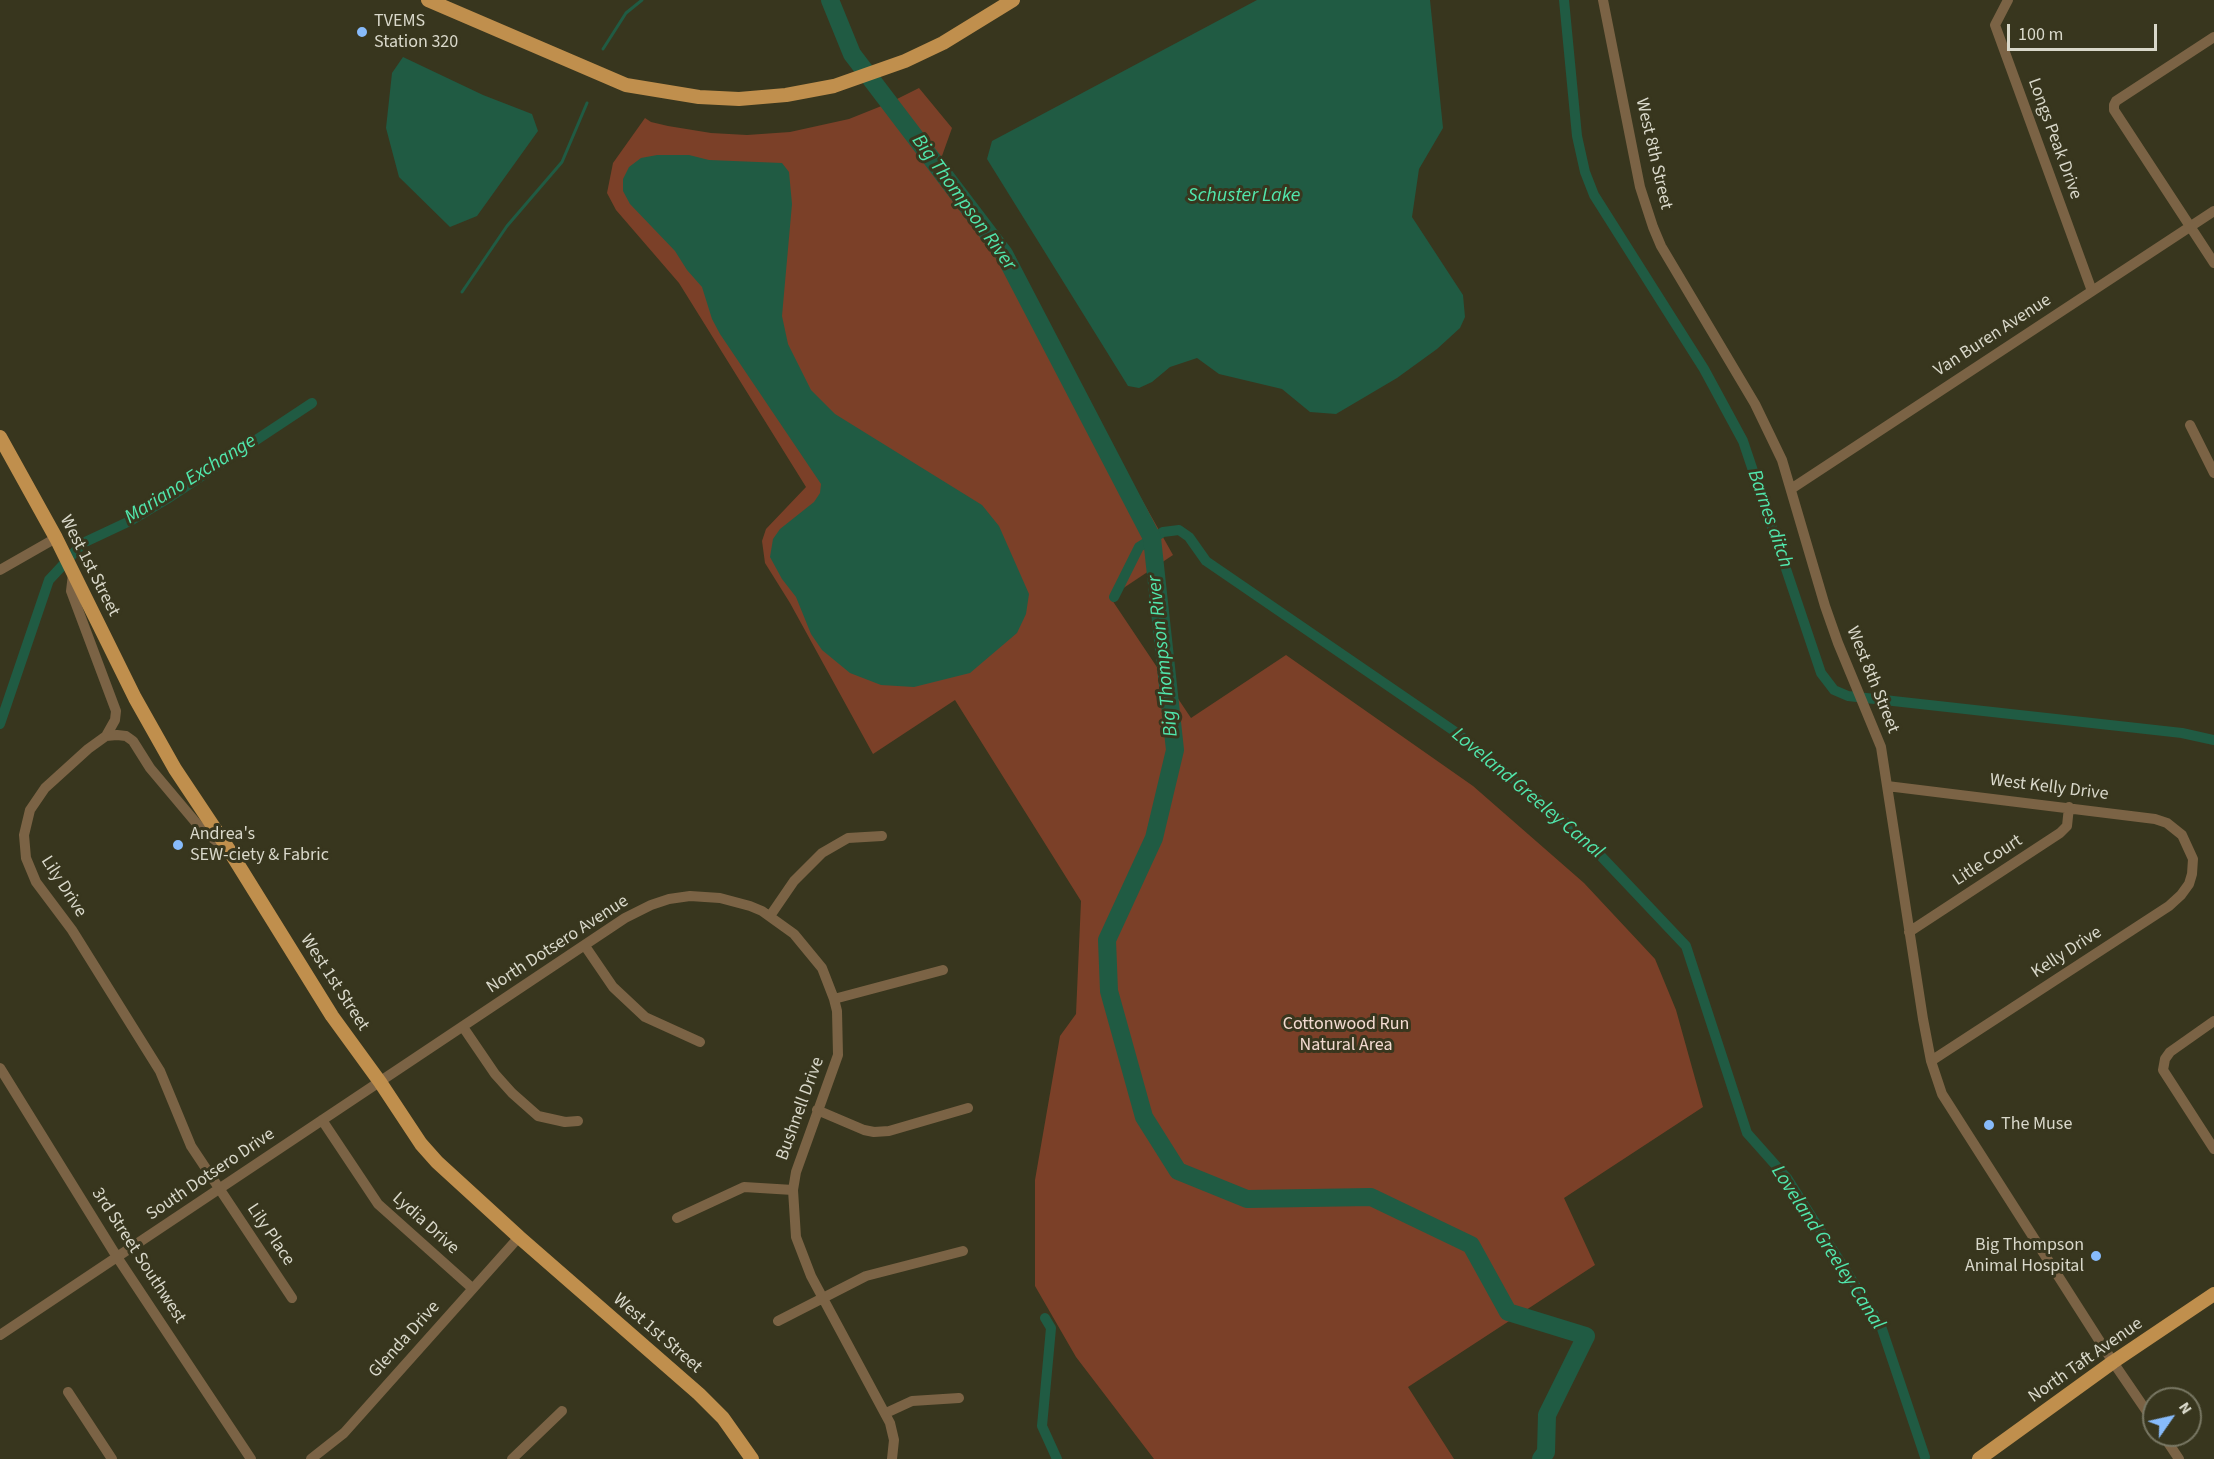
<!DOCTYPE html>
<style>
body{margin:0}
#map{position:relative;width:2214px;height:1459px;overflow:hidden;background:#38361e;font-family:"Source Sans 3",sans-serif}
canvas{display:block}
.north{position:absolute;left:2142px;top:1387px;width:60px;height:60px;box-sizing:border-box;background:#38361e;border:2px solid #787763;border-radius:50%;rotate:56deg;font-size:16px;font-weight:700;line-height:24px;text-align:center;color:#d9d8ca}
.north::after{content:'';display:block;margin:auto;width:21px;height:27px;background:#87bbfb;clip-path:polygon(50% 0,100% 100%,50% 72%,0 100%)}
.scale{position:absolute;left:2007px;top:24px;width:150px;height:27px;box-sizing:border-box;border:3px solid #d9d8ca;border-top:0;padding-left:8px;font-size:18px;line-height:21px;white-space:nowrap;color:#d9d8ca;-webkit-text-stroke:4px #38361e;paint-order:stroke}
</style>
<div id="map">
<canvas width="2214" height="1459"></canvas>
<div class="north">N</div>
<div class="scale">100 m</div>
</div>
<script>
const ctx = document.querySelector('canvas').getContext('2d');
ctx.lineJoin = 'round';
function fill(path, color) { ctx.fillStyle = color; ctx.fill(path, 'evenodd'); }
const shape = rows => new Path2D(rows.map(r => 'M' + r).join(''));
function stroke(path, color, width, dash) { ctx.strokeStyle = color; ctx.lineWidth = width; ctx.lineCap = dash ? 'butt' : 'round'; ctx.setLineDash(dash || []); ctx.stroke(path); }
function label(font, color, halo, rows, align = 'center') {
  ctx.font = font + ' "Source Sans 3",sans-serif'; ctx.lineWidth = 6; ctx.setLineDash([]); ctx.textBaseline = 'middle'; ctx.strokeStyle = halo; ctx.fillStyle = color; for (const [text, x, y, turn = 0] of rows) {
    ctx.save(); ctx.translate(x, y); ctx.rotate((+turn || 0) * Math.PI / 180); ctx.textAlign = isNaN(turn) ? turn : align; if (halo) ctx.strokeText(text, 0, 0); ctx.fillText(text, 0, 0); ctx.restore();
  }
}
fill(shape([
 [919,88,952,128,938,167,1004,247,1056,347,1173,555,1110,597,1191,718,1286,655,1473,786,1584,883,1655,959,1676,1010,1703,1107,1564,1198,1595,1265,1408,1387,1454,1459,1154,1459,1076,1357,1035,1286,1035,1180,1060,1036,1076,1014,1081,901,955,700,873,754,790,603,765,563,762,541,766,529,806,487,679,283,616,210,607,193,613,163,645,118,651,122,668,126,711,133,747,135,790,132,849,119,889,103]
]), '#7b4028');
fill(shape([
 [1257,0,1430,0,1443,128,1419,169,1412,217,1463,295,1465,317,1460,328,1437,349,1397,378,1336,414,1310,412,1282,389,1219,374,1197,358,1170,367,1152,382,1139,388,1128,386,987,159,992,141],
 [403,57,483,95,532,114,538,131,477,216,450,227,399,177,386,128,392,73],
 [657,155,689,155,709,160,782,163,789,172,792,204,782,316,788,344,811,390,835,414,982,505,999,526,1029,594,1026,614,1017,633,970,673,914,687,881,685,850,673,822,650,811,634,796,597,782,579,770,557,773,539,780,529,814,502,820,493,821,484,720,334,712,319,702,287,687,270,675,251,630,204,623,191,623,179,629,167,641,158]
]), '#205b43');
stroke(shape([
 [603,49,626,13,642,0],
 [462,292,507,226,562,162,587,103]
]), '#205b43', 3);
stroke(shape([
 [1564,0,1577,136,1585,172,1594,195,1704,369,1743,441,1821,673,1834,690,1848,696,2182,733,2214,740],
 [71,556,83,543,132,520,167,499,312,403],
 [1114,597,1139,547,1163,532,1179,530,1189,537,1206,561,1457,733,1581,835,1686,946,1747,1133,1787,1178,1881,1326,1925,1457],
 [0,724,49,580,63,565],
 [1045,1318,1051,1328,1042,1426,1057,1459]
]), '#205b43', 10);
stroke(shape([
 [830,0,852,54,1004,254,1152,538,1175,750,1154,838,1107,940,1109,991,1144,1117,1178,1171,1247,1199,1371,1197,1471,1245,1508,1312,1586,1336,1547,1415,1546,1452,1541,1459]
]), '#205b43', 18);
stroke(shape([
 [1603,0,1640,187,1653,227,1661,246,1755,404,1782,460,1825,606,1838,643,1881,747,1923,1019,1931,1061,1942,1094,2113,1362,2154,1422],
 [2008,0,1995,25,2092,291],
 [2214,37,2116,101,2114,105,2114,110,2214,263],
 [2190,425,2214,473],
 [1791,489,2214,211],
 [0,570,56,538],
 [73,574,71,591,116,711,115,720,106,736],
 [1887,786,2155,819,2167,823,2182,835,2193,859,2192,874,2189,884,2181,895,2169,906,1931,1061],
 [223,846,203,831,150,768,133,741,126,736,117,735,106,736,88,749,45,788,30,810,24,835,26,858,36,882,72,930,160,1071,191,1146,292,1298],
 [770,916,794,881,822,853,848,838,882,836],
 [1909,932,2060,833,2067,826,2069,807],
 [585,946,613,987,645,1017,700,1042],
 [834,999,943,970],
 [2214,1021,2170,1052,2165,1059,2163,1070,2214,1149],
 [463,1027,495,1074,512,1093,538,1116,565,1122,578,1121],
 [0,1068,117,1257,251,1459],
 [817,1110,864,1130,874,1132,889,1131,968,1108],
 [322,1120,378,1204,472,1288],
 [677,1218,744,1187,793,1190],
 [778,1321,866,1276,963,1251],
 [0,1335,625,918,651,905,669,899,690,896,720,898,750,906,762,911,794,934,822,968,834,999,837,1011,838,1055,796,1172,793,1190,796,1237,811,1276,890,1423,894,1440,892,1459],
 [68,1392,112,1459],
 [886,1413,912,1401,959,1398],
 [2163,1435,2179,1459],
 [311,1459,344,1433,519,1237],
 [512,1459,562,1411]
]), '#7b6345', 10);
stroke(shape([
 [428,0,626,85,699,97,739,99,786,95,834,86,905,61,943,43,1013,0],
 [0,437,56,538,135,698,175,769,229,850,332,1016,380,1082,421,1144,437,1162,519,1237,699,1394,723,1418,752,1459],
 [1979,1459,2113,1362,2214,1294]
]), '#c08f4d', 14);
for (const [x, y, r, color] of [
 [362,32,6,"#87bbfb"],
 [178,845,6,"#87bbfb"],
 [1989,1125,6,"#87bbfb"],
 [2096,1256,6,"#87bbfb"]
]) { const dot = new Path2D(); dot.arc(x, y, r, 0, 2 * Math.PI); ctx.fillStyle = color; ctx.fill(dot); stroke(dot, '#38361e', 2); }
label('18px', '#d9d8ca', '#38361e', [
 ["TVEMS",374,22],
 ["Station 320",374,43],
 ["Andrea's",190,835],
 ["SEW-ciety & Fabric",190,856],
 ["The Muse",2001,1125],
 ["Big Thompson",2084,1246,"right"],
 ["Animal Hospital",2084,1267,"right"]
], 'left');
label('18px', '#d9d8ca', '#38361e', [
 ["Longs Peak Drive",2054,139,70],
 ["West 8th Street",1653,154,77],
 ["Van Buren Avenue",1993,336,-33],
 ["West 1st Street",89,566,63],
 ["West 8th Street",1872,680,68],
 ["West Kelly Drive",2049,788,7],
 ["Litle Court",1988,861,-33],
 ["Lily Drive",63,887,57],
 ["North Dotsero Avenue",558,945,-33],
 ["Kelly Drive",2067,953,-33],
 ["West 1st Street",334,983,57],
 ["Bushnell Drive",801,1109,-70],
 ["South Dotsero Drive",211,1175,-34],
 ["Lydia Drive",425,1224,42],
 ["Lily Place",270,1235,56],
 ["3rd Street Southwest",138,1256,57],
 ["West 1st Street",657,1334,41],
 ["Glenda Drive",405,1340,-48],
 ["North Taft Avenue",2086,1361,-35]
]);
label('18px', '#f3dbd1', '#38361e', [
 ["Cottonwood Run",1346,1025],
 ["Natural Area",1346,1046]
]);
label('italic 20px', '#51e6ac', '#38361e', [
 ["Schuster Lake",1244,197],
 ["Big Thompson River",963,203,54],
 ["Mariano Exchange",191,480,-32],
 ["Barnes ditch",1769,519,71],
 ["Big Thompson River",1164,656,-96],
 ["Loveland Greeley Canal",1527,794,40],
 ["Loveland Greeley Canal",1827,1248,57]
]);
</script>
